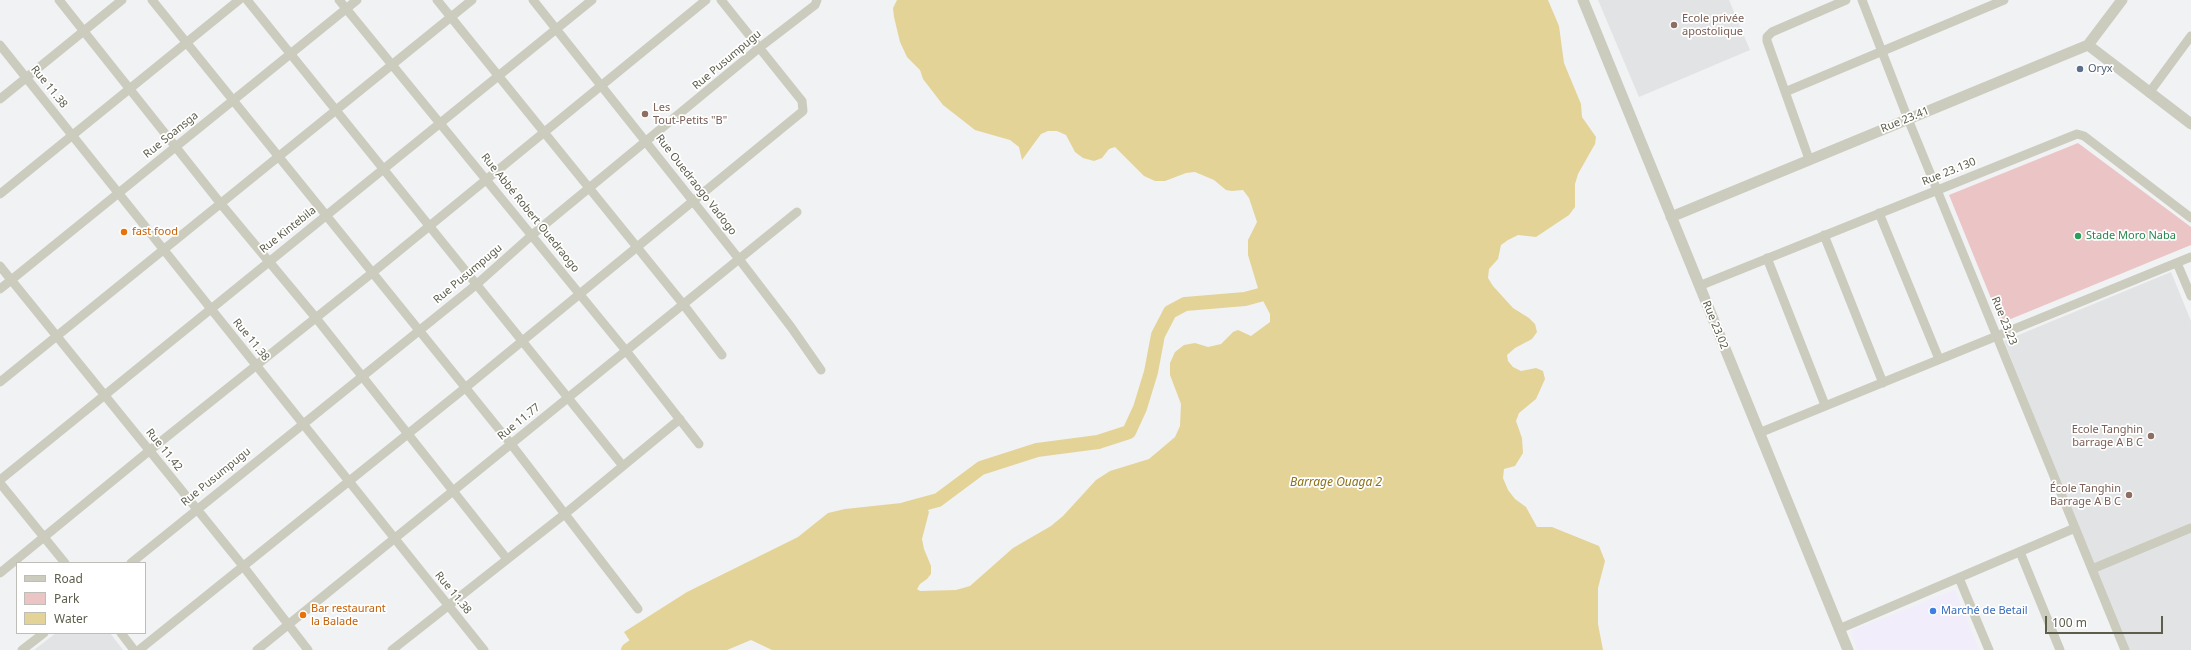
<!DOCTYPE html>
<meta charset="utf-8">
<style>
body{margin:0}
#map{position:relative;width:2191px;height:650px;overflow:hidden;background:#f1f2f3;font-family:"Noto Sans",sans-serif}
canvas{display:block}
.legend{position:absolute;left:16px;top:562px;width:130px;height:72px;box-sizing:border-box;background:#fff;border:1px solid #bebeb7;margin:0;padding:5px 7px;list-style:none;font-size:12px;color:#5c5d4b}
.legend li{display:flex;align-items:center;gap:8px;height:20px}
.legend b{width:20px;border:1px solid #bebeb7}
.scale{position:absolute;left:2045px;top:616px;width:118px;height:18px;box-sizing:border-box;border:2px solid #5c5d4b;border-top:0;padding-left:5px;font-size:12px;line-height:14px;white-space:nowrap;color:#5c5d4b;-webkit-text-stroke:3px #fff;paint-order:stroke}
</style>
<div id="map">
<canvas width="2191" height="650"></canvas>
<ul class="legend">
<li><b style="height:5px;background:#cbccbe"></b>Road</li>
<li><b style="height:11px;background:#ebc5c6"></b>Park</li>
<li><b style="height:11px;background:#e4d397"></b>Water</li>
</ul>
<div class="scale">100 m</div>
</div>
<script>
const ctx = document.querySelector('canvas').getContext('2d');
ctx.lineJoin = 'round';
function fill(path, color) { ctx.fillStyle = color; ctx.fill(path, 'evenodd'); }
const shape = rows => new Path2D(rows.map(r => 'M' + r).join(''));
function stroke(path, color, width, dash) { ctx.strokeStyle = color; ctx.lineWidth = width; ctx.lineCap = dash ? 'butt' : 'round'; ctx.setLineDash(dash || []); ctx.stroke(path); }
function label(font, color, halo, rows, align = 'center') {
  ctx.font = font + ' "Noto Sans",sans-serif'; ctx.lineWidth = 3.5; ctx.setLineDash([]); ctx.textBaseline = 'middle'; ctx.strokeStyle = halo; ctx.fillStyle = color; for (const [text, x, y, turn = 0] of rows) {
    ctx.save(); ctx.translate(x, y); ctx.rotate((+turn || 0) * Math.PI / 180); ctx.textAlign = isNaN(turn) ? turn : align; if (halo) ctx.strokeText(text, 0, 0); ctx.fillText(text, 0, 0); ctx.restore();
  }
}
fill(shape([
 [1955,590,1979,650,1858,650,1851,631]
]), '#f1edfb');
fill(shape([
 [1598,0,1729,0,1750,50,1639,97],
 [2171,272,2191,321,2191,650,2128,650,2004,341],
 [56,633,110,633,123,650,34,650]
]), '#e2e3e4');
fill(shape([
 [2078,143,2191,227,2191,245,2001,323,1949,195]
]), '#ebc5c6');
fill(shape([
 [897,0,1548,0,1559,26,1564,63,1581,104,1582,117,1596,137,1595,144,1578,174,1575,184,1575,207,1569,215,1536,237,1518,235,1508,240,1501,245,1498,259,1489,269,1488,278,1493,286,1513,308,1529,318,1535,324,1537,332,1532,339,1515,348,1507,355,1508,361,1513,367,1521,371,1536,368,1543,371,1545,379,1536,399,1519,413,1516,421,1522,438,1523,453,1515,466,1504,469,1503,478,1508,490,1515,499,1526,507,1537,527,1552,527,1599,546,1605,561,1598,588,1598,624,1603,650,772,650,751,640,727,650,636,650,624,632,687,592,798,537,828,513,845,509,920,501,926,506,929,512,922,539,924,549,931,566,931,574,927,579,920,584,917,589,920,591,956,590,970,586,1013,548,1051,526,1063,516,1096,480,1110,471,1149,459,1175,437,1180,426,1181,404,1170,375,1170,363,1175,352,1184,345,1195,343,1208,347,1221,344,1233,332,1238,330,1251,336,1270,322,1270,314,1260,295,1248,255,1248,240,1257,222,1249,198,1243,190,1232,191,1226,190,1214,180,1195,172,1186,173,1165,181,1155,181,1144,176,1115,147,1109,149,1102,158,1094,161,1083,158,1075,152,1066,135,1057,131,1048,131,1041,134,1022,160,1019,147,1010,140,975,130,943,105,923,79,920,70,907,57,900,42,894,17,893,8]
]), '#e4d397');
stroke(shape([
 [905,509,938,500,981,468,1037,450,1098,442,1129,432,1140,408,1151,372,1158,335,1170,312,1185,304,1245,299,1278,290],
 [628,650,649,635]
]), '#e4d397', 14);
stroke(shape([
 [59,0,221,204,316,318,507,559],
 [152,0,511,444,638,609],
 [247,0,623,466],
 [339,0,627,352,699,444],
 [437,0,683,304,722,355],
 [533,0,739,259,791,327,821,370],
 [1862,0,1908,119,2125,650],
 [0,45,484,650],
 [1785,92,2004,0],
 [2149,93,2191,36],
 [0,99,122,0],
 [1809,159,1767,41,1767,37,1772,32,1846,0],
 [0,194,239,0],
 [1879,213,1939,359],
 [1824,235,1883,383],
 [1767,258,1825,405],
 [2177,263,2191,296],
 [0,266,243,566,308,650],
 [1699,286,2077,134,2084,136,2191,218],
 [0,289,357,0],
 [0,382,472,0],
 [1759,433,2191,257],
 [0,480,592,0],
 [0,483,65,563],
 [2020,552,2060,650],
 [131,563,477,284,532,235,759,48,815,5,817,0],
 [2092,569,2191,528],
 [0,573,149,451,372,273,706,0],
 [1959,578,1989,650],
 [1839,629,2075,528],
 [121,633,134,650],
 [22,650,44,633],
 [139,650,465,388,803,111,802,101,721,0],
 [257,650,797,212],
 [392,650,566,513,680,419]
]), '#cbccbe', 9);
stroke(shape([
 [1583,0,1848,650],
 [2088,45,2191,124],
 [1671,217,2088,45,2122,0]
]), '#cbccbe', 11);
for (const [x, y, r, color] of [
 [1674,25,4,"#8d6e63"],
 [2080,69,4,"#5c6f8a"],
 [645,114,4,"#8d6e63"],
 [124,232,4,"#e8710a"],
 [2078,236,4,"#2e9e5b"],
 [2151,436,4,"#8d6e63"],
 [2129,495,4,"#8d6e63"],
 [1933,611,4,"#3f7fe0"],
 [303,615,4,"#e8710a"]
]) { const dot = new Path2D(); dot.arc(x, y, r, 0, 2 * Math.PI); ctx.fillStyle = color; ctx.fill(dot); stroke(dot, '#fff', 1.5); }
label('11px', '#785e54', '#fff', [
 ["Ecole privée",1682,19],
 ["apostolique",1682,32],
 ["Les",653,108],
 ["Tout-Petits \"B\"",653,121],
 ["Ecole Tanghin",2143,430,"right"],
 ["barrage A B C",2143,443,"right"],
 ["École Tanghin",2121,489,"right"],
 ["Barrage A B C",2121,502,"right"]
], 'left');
label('11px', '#5c5d4b', '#fff', [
 ["Rue Pusumpugu",727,60,-40],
 ["Rue 11.38",49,87,51],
 ["Rue 23.41",1905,120,-22],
 ["Rue Soansga",171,135,-39],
 ["Rue 23.130",1949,172,-22],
 ["Rue Ouedraogo Vadogo",696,185,52],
 ["Rue Abbé Robert Ouedraogo",530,213,51],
 ["Rue Kintebila",288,230,-38],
 ["Rue Pusumpugu",468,274,-40],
 ["Rue 23.23",2004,321,68],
 ["Rue 23.02",1715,325,68],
 ["Rue 11.38",251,340,51],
 ["Rue 11.77",519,422,-39],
 ["Rue 11.42",164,450,51],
 ["Rue Pusumpugu",216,477,-39],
 ["Rue 11.38",453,593,51]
]);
label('11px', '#4e5e75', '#fff', [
 ["Oryx",2088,69]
], 'left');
label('11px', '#c56008', '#fff', [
 ["fast food",132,232],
 ["Bar restaurant",311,609],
 ["la Balade",311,622]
], 'left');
label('11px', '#27864d', '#fff', [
 ["Stade Moro Naba",2086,236]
], 'left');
label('11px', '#366cbe', '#fff', [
 ["Marché de Betail",1941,611]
], 'left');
label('italic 12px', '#8a721a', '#fff', [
 ["Barrage Ouaga 2",1336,483]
]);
</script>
